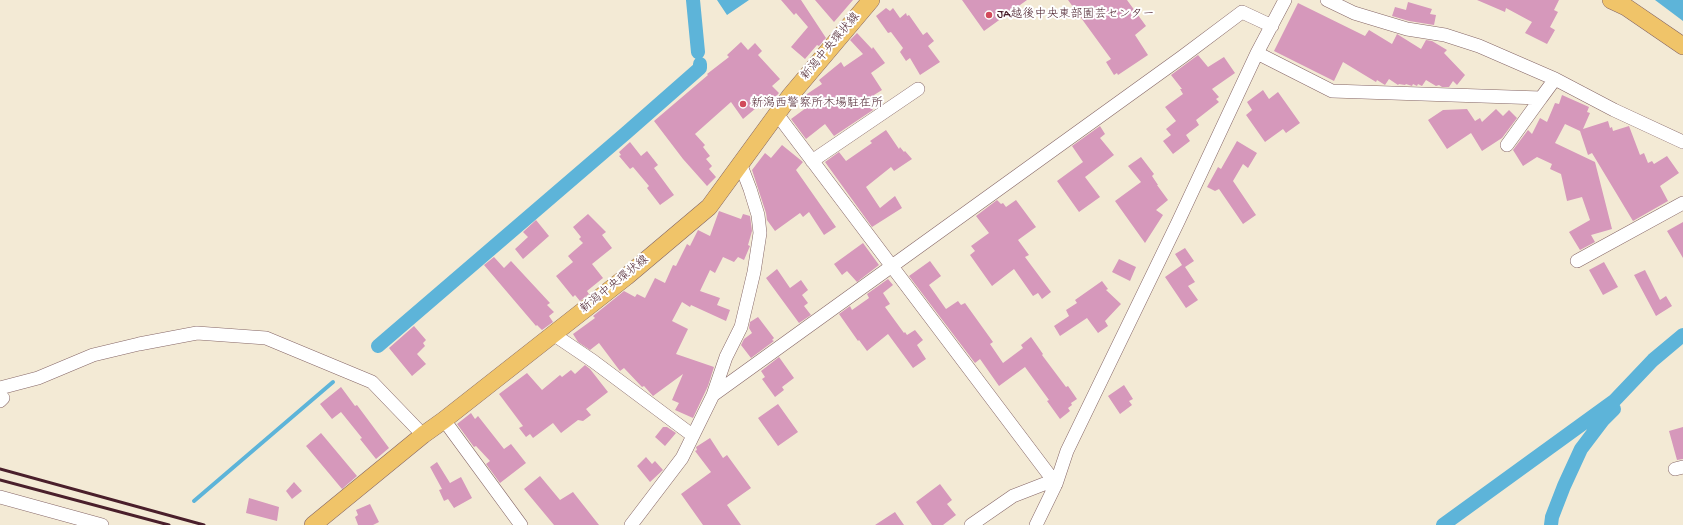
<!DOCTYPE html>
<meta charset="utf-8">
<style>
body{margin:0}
canvas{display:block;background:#f3ead5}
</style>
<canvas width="1683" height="525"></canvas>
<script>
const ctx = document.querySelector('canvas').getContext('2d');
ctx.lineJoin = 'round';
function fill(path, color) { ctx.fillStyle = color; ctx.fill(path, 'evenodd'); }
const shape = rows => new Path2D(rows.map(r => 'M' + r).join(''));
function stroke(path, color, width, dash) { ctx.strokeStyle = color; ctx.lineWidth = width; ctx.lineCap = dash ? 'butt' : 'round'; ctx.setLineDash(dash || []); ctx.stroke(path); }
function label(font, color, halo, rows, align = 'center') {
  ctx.font = font + ' "Gochi Hand","Klee One",sans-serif'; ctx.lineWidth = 4; ctx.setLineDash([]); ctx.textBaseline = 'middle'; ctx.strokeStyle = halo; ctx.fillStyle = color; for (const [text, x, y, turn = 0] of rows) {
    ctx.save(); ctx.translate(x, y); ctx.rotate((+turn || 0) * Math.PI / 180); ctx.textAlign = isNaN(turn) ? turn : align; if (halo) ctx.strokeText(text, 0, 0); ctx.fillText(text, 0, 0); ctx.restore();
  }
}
fill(shape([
 [717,0,749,0,727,15],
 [1655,0,1683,0,1683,21]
]), '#5db4d9');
stroke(shape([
 [194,501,333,382]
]), '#5db4d9', 4);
stroke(shape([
 [693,0,698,52],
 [378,346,626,133,700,68,700,64],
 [1443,525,1614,401,1653,360,1683,335],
 [1551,525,1552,517,1564,486,1581,449,1603,420,1614,409]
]), '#5db4d9', 14);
fill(shape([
 [781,0,801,0,826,38,819,46,817,45,805,59,791,47,808,27,796,13,794,15],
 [815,0,853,0,834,22],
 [962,0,1027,0,984,31],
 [1068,0,1127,0,1146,26,1135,35,1148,55,1118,75,1117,73,1114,75,1106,62,1111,59],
 [1477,0,1559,0,1554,10,1558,12,1550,27,1555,30,1547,44,1525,33,1532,22,1506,8,1505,12],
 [1408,2,1432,9,1430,14,1436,15,1434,25,1409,21,1392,16,1395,7,1406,10],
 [1298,3,1365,36,1369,30,1392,44,1397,34,1421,49,1426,40,1432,41,1447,50,1444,53,1465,75,1457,85,1453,81,1449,87,1442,87,1439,85,1436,86,1426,80,1422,86,1418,84,1417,86,1413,84,1412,86,1406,84,1405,85,1399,84,1398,85,1389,79,1385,85,1377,80,1376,82,1343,62,1334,81,1274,51],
 [886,8,890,11,893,8,900,18,906,13,907,16,909,15,923,35,927,32,934,41,928,46,940,62,920,75,910,58,906,61,900,52,903,48,891,32,888,33,876,16],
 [857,33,872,49,873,47,885,63,871,73,882,90,874,95,875,99,868,104,873,110,834,136,825,124,806,139,791,119,810,105,804,96,822,84,819,80,841,62,844,67,863,54,850,40],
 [741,42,748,50,755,43,762,51,758,55,780,79,772,86,779,93,766,108,762,103,743,119,731,102,695,134,705,145,703,147,710,156,706,159,712,166,709,169,716,177,707,186,683,159,654,121,708,75,707,74,729,57,727,55],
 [1198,55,1208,67,1224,57,1235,73,1212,89,1219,97,1216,99,1219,102,1196,120,1199,125,1186,135,1190,141,1173,154,1163,141,1171,135,1166,129,1176,121,1165,107,1183,94,1180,89,1182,89,1171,75],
 [1263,90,1269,99,1278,92,1300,123,1286,133,1283,129,1265,142,1246,115,1252,110,1247,102],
 [1562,95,1589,107,1587,112,1590,113,1583,129,1608,121,1610,128,1612,127,1613,131,1629,126,1640,155,1644,153,1648,163,1652,161,1654,164,1667,156,1679,173,1660,186,1668,201,1633,221,1592,153,1588,155,1580,131,1565,124,1555,143,1595,162,1612,229,1591,235,1595,242,1580,250,1569,232,1590,220,1582,197,1567,201,1561,174,1550,169,1552,164,1537,157,1523,166,1513,150,1528,130,1532,134,1540,118,1547,122,1555,103,1559,104],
 [1467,109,1475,121,1480,118,1482,122,1496,109,1503,116,1509,110,1517,118,1502,138,1482,151,1471,133,1447,149,1428,120,1443,110],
 [1100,126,1105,134,1100,138,1114,155,1085,177,1100,197,1079,212,1057,181,1083,162,1072,146],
 [886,130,899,149,900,147,904,152,905,151,912,159,894,171,891,167,866,187,880,208,895,196,902,208,872,227,825,162,839,152,846,161,872,143,870,141],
 [1237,141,1257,153,1248,168,1243,164,1233,181,1256,215,1243,224,1219,189,1215,191,1207,187,1218,167,1221,169],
 [630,142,641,156,647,151,658,165,654,168,674,195,660,205,647,188,649,186,633,167,630,169,619,156,621,155,619,152],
 [782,145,803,162,796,170,836,227,824,235,809,212,803,217,800,213,775,231,767,220,766,213,752,170,765,153,771,158],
 [1141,157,1154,174,1152,176,1158,185,1157,185,1168,200,1156,210,1163,215,1145,243,1115,201,1141,182,1128,166],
 [997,200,1001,204,1003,203,1006,207,1016,200,1036,227,1018,240,1029,255,1025,257,1051,292,1042,299,1038,293,1033,296,1014,269,992,286,970,255,975,251,971,246,989,233,976,216],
 [719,211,741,219,743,214,750,216,752,231,748,245,750,246,744,260,738,257,734,262,723,257,715,273,710,270,700,291,720,298,717,305,730,310,726,321,691,305,690,307,682,302,672,321,688,329,676,354,714,367,708,386,693,418,675,410,679,403,672,400,683,374,653,396,644,386,642,387,624,368,620,371,599,343,590,350,578,342,573,334,595,318,593,316,624,291,635,297,637,294,645,298,655,278,665,283,673,265,676,266,687,244,690,246,698,230,710,236],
 [588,214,606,232,602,235,612,248,592,264,603,278,587,291,589,294,580,301,575,295,573,297,556,276,573,262,568,256,583,243,579,239,581,237,573,227],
 [536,220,549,236,523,259,515,249,528,237,523,232],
 [1683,222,1683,258,1667,231],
 [863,243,879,265,857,282,847,271,842,275,834,264],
 [1185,248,1194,261,1185,267,1195,282,1188,286,1198,300,1186,308,1165,277,1182,265,1175,254],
 [494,257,504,268,511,261,550,303,547,305,554,312,549,316,553,322,542,330,537,325,536,326,484,265],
 [1119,259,1136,267,1130,281,1112,272],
 [930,261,941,276,929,285,946,309,958,301,961,305,965,303,993,342,990,344,1003,363,1023,348,1021,345,1031,337,1043,354,1042,355,1066,387,1068,386,1077,399,1071,403,1072,405,1068,408,1070,411,1060,419,1047,401,1049,400,1025,367,999,386,980,359,975,363,909,276],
 [1604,262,1618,287,1603,295,1589,270],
 [777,269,790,288,801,280,808,290,802,295,808,303,804,306,811,315,799,323,766,278],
 [1645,270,1660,300,1666,296,1672,306,1656,316,1634,275],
 [888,279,893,285,883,293,890,304,885,307,904,333,905,332,907,335,915,330,923,340,917,345,926,359,913,368,888,334,867,351,859,340,858,341,839,314,850,306,852,310,869,298,867,294],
 [1102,281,1108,289,1106,290,1121,304,1105,321,1108,326,1098,333,1087,318,1060,336,1054,326,1069,316,1066,310,1077,303,1075,300],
 [758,317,774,338,772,340,774,341,751,358,741,345,744,339,752,333,749,328,750,322],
 [414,326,426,340,423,343,425,346,417,354,426,364,412,376,389,348],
 [779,357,794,378,782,387,784,390,775,397,762,379,765,377,761,371],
 [585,365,590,369,608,392,586,409,591,415,583,421,578,420,561,433,553,423,533,438,530,434,526,437,519,428,523,426,499,394,527,373,542,390,560,375,562,377,571,370,575,374],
 [1124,385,1133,399,1129,401,1132,405,1120,414,1108,396],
 [341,387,355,406,357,405,389,448,376,459,360,439,362,438,341,412,332,419,320,404],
 [778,404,798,432,778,446,758,418],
 [471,413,475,419,478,416,504,449,511,444,526,463,500,483,486,464,490,461,476,446,474,447,457,424],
 [663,427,667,427,676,433,665,446,655,437],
 [1683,427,1683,459,1677,460,1669,431],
 [321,433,357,476,342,489,306,446],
 [710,438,723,458,727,455,751,488,727,505,741,525,703,525,681,494,711,472,695,451,697,450,696,447],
 [646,457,652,464,655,461,663,470,650,482,637,466],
 [437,462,450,483,461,477,472,498,454,508,448,499,444,501,439,490,442,489,430,467],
 [540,476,560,500,573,492,599,525,554,525,524,489],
 [294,482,302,491,292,499,286,491],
 [940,484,952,500,947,504,956,515,943,525,932,525,916,502],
 [249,498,279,507,277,521,246,513],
 [370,504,379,522,373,525,358,525,355,517,358,515,356,510],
 [895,512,904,525,875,525]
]), '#d698bb');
const minor = shape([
 [1327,0,1354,13,1407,29,1445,35,1479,46,1555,79,1614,110,1683,142],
 [1257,53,1332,91,1541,98,1555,79],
 [777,114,1056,484],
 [1507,145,1541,98],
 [812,161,918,89],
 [1577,261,1683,203],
 [553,334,593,361,692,435],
 [0,388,38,378,93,355,139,344,197,333,266,338,372,382,423,435],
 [713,395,1182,57,1242,12,1272,26],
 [0,396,3,398,0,401],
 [444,420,521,525],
 [1675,469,1683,467],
 [0,497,102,525],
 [631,525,682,458,713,395,726,357,741,327,754,272,760,233,758,215,750,189,740,163],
 [971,525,1013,496,1044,484,1056,484],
 [1036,525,1056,484,1067,451,1178,222,1257,53,1285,0]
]);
const major = shape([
 [1611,0,1626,7,1683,46],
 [313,525,423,435,444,420,626,277,709,207,790,96,871,0]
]);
stroke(minor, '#856666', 14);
stroke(major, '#856666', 18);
stroke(minor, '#fff', 13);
stroke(major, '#f0c469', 17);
stroke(shape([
 [0,469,204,525],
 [0,480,169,525]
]), '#4a1f2b', 3);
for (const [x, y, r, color] of [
 [989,15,4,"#d1495b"],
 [743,104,4,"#d1495b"]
]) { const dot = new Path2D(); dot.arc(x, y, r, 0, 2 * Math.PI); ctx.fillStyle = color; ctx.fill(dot); stroke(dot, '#fff', 1.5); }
label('12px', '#4a1f2b', '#fff', [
 ["JA越後中央東部園芸センター",997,15],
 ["新潟西警察所木場駐在所",751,104]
], 'left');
label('12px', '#4a1f2b', '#fff', [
 ["新潟中央環状線",831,47,-50],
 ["新潟中央環状線",615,285,-39]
]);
</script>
